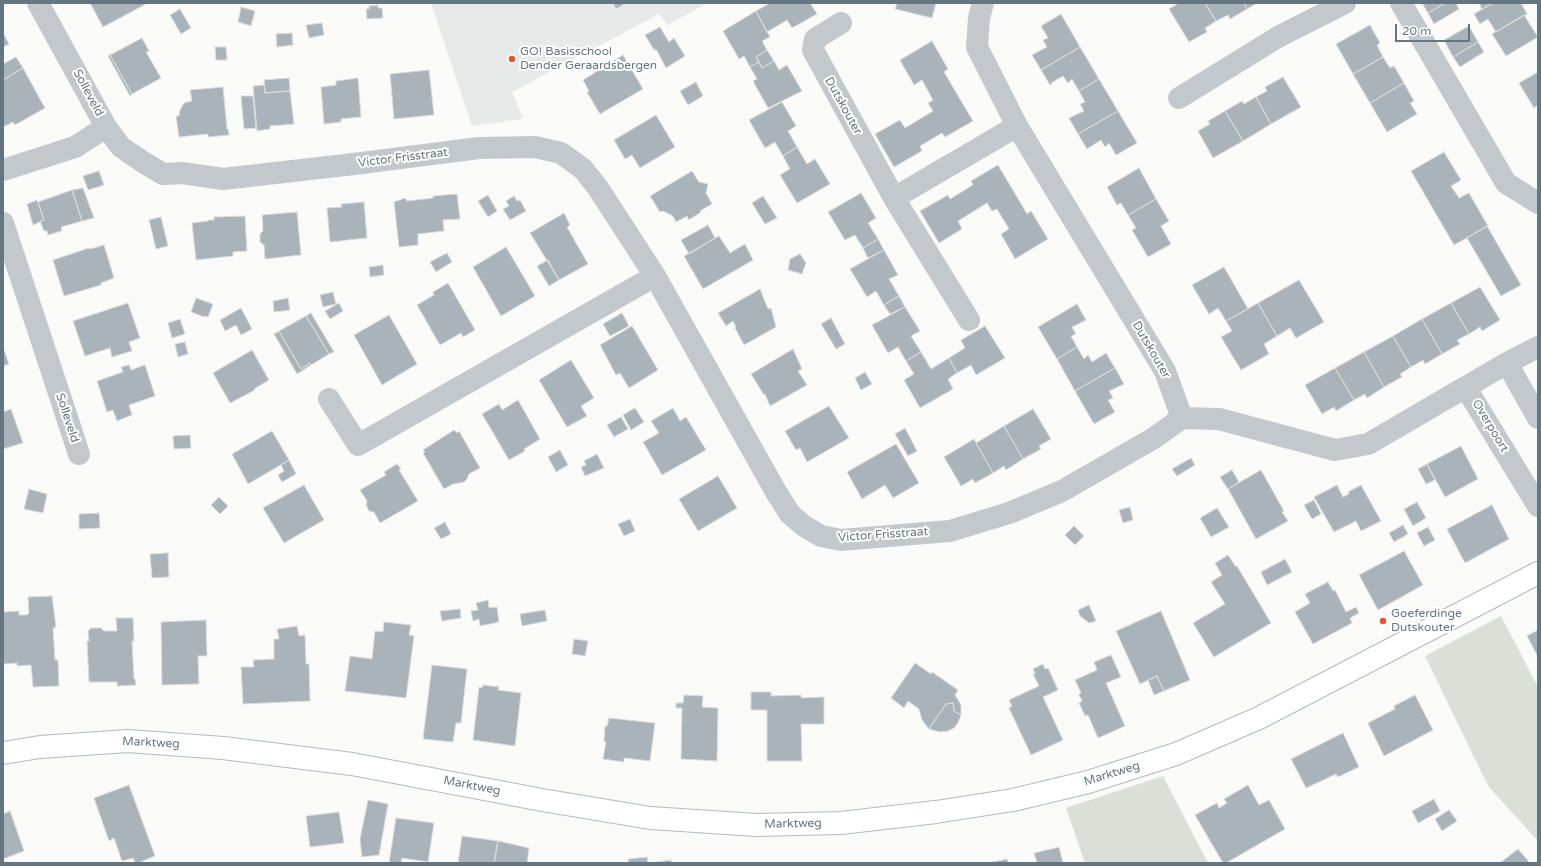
<!DOCTYPE html>
<style>
body{margin:0}
#map{position:relative;width:1541px;height:866px;overflow:hidden;background:#fafaf8;font-family:"Varela Round",sans-serif}
canvas{display:block}
.frame{position:absolute;inset:0;border:4px solid #657683;pointer-events:none}
.scale{position:absolute;left:1395px;top:24px;width:75px;height:18px;box-sizing:border-box;border:2px solid #657683;border-top:0;padding-left:5px;font-size:12px;line-height:14px;white-space:nowrap;color:#657683;-webkit-text-stroke:3px #fff;paint-order:stroke}
</style>
<div id="map">
<canvas width="1541" height="866"></canvas>
<div class="frame"></div>
<div class="scale">20 m</div>
</div>
<script>
const ctx = document.querySelector('canvas').getContext('2d');
ctx.lineJoin = 'round';
function fill(path, color) { ctx.fillStyle = color; ctx.fill(path, 'evenodd'); }
const shape = rows => new Path2D(rows.map(r => 'M' + r).join(''));
function stroke(path, color, width, dash) { ctx.strokeStyle = color; ctx.lineWidth = width; ctx.lineCap = dash ? 'butt' : 'round'; ctx.setLineDash(dash || []); ctx.stroke(path); }
function label(font, color, halo, rows, align = 'center') {
  ctx.font = font + ' "Varela Round",sans-serif'; ctx.lineWidth = 4; ctx.setLineDash([]); ctx.textBaseline = 'middle'; ctx.strokeStyle = halo; ctx.fillStyle = color; for (const [text, x, y, turn = 0] of rows) {
    ctx.save(); ctx.translate(x, y); ctx.rotate((+turn || 0) * Math.PI / 180); ctx.textAlign = isNaN(turn) ? turn : align; if (halo) ctx.strokeText(text, 0, 0); ctx.fillText(text, 0, 0); ctx.restore();
  }
}
fill(shape([
 [431,3,707,3,668,25,659,14,512,92,523,119,472,126]
]), '#e8e9e9');
fill(shape([
 [1501,616,1538,687,1538,841,1488,786,1425,656],
 [1163,776,1208,863,1085,863,1066,808]
]), '#dadfd7');
const building = shape([
 [90,3,145,3,146,4,103,27,90,3],
 [613,3,626,3,616,9,613,3],
 [770,3,810,3,817,14,792,28,787,20,767,32,756,11,770,3],
 [897,3,936,3,932,18,895,9,897,3],
 [1179,3,1205,3,1216,21,1205,28,1207,32,1189,42,1169,9,1179,3],
 [1205,3,1244,3,1247,9,1230,19,1228,15,1216,21,1205,3],
 [1244,3,1257,3,1247,9,1244,3],
 [1422,3,1445,3,1428,13,1422,3],
 [1445,3,1456,3,1459,9,1434,24,1428,13,1445,3],
 [1479,3,1493,3,1482,9,1479,3],
 [1493,3,1521,3,1527,14,1496,32,1488,19,1480,24,1474,14,1493,3],
 [378,5,378,8,382,8,383,18,367,19,366,9,369,9,369,6,378,5],
 [241,7,255,11,251,26,238,22,241,7],
 [180,9,191,28,181,34,170,15,180,9],
 [756,11,770,37,762,41,767,50,756,57,759,62,750,67,744,56,739,59,723,31,756,11],
 [1061,14,1080,47,1041,70,1032,55,1047,47,1043,40,1048,38,1041,26,1061,14],
 [1524,15,1538,37,1506,56,1492,34,1524,15],
 [322,23,324,35,309,38,306,25,322,23],
 [1370,25,1380,43,1377,45,1383,57,1353,74,1336,44,1370,25],
 [1469,26,1478,42,1453,57,1444,40,1469,26],
 [660,27,669,42,674,38,685,56,666,68,656,49,654,50,645,35,660,27],
 [3,33,9,44,3,47,3,33],
 [292,33,293,45,277,47,276,34,292,33],
 [142,38,149,51,146,52,161,78,132,94,110,55,142,38],
 [932,41,948,69,944,72,973,121,945,137,942,133,920,146,922,151,894,167,875,134,900,120,905,128,933,111,928,103,933,100,922,80,914,85,900,60,932,41],
 [1478,42,1484,52,1460,67,1453,57,1478,42],
 [215,47,226,47,227,60,216,60,215,47],
 [1080,47,1099,79,1079,91,1072,79,1068,83,1063,76,1051,83,1052,84,1050,85,1041,70,1080,47],
 [767,50,774,61,762,68,756,57,767,50],
 [110,55,132,94,130,96,108,56,110,55],
 [623,55,643,89,600,114,587,92,589,91,583,80,623,55],
 [16,57,23,68,3,80,3,64,16,57],
 [1383,57,1390,68,1394,66,1404,83,1370,103,1353,74,1383,57],
 [774,61,779,70,787,65,802,91,768,108,753,81,757,79,750,67,759,62,762,68,774,61],
 [23,68,45,108,15,125,13,122,3,127,3,80,23,68],
 [429,70,434,115,394,119,390,74,429,70],
 [1538,72,1538,105,1534,108,1519,83,1538,72],
 [1283,77,1301,107,1271,124,1256,97,1267,91,1265,87,1283,77],
 [289,78,290,91,265,93,264,80,289,78],
 [358,78,361,117,341,119,341,122,324,124,321,87,336,85,336,81,358,78],
 [1099,79,1118,111,1078,134,1069,118,1084,111,1080,104,1085,102,1079,91,1099,79],
 [696,82,703,96,688,105,680,91,696,82],
 [1404,83,1414,101,1410,103,1417,114,1387,132,1370,103,1404,83],
 [264,85,265,93,290,91,294,124,270,126,270,129,257,131,253,86,264,85],
 [223,87,227,129,228,129,229,135,208,137,208,134,179,137,176,116,179,116,180,110,184,103,192,101,190,90,223,87],
 [241,96,253,96,256,128,244,129,241,96],
 [1256,97,1271,124,1243,141,1225,111,1242,101,1244,104,1256,97],
 [782,102,796,126,788,131,797,147,783,156,775,142,765,148,749,120,782,102],
 [1118,111,1137,143,1116,155,1109,143,1105,147,1101,140,1087,149,1078,134,1118,111],
 [1225,111,1243,141,1213,158,1198,131,1210,124,1208,121,1225,111],
 [656,115,675,147,640,168,632,155,625,159,614,140,656,115],
 [797,147,807,164,815,159,830,184,797,203,780,175,790,169,783,156,797,147],
 [1444,152,1461,180,1451,186,1459,198,1469,193,1488,226,1454,245,1411,171,1444,152],
 [998,165,1027,214,1031,211,1048,239,1015,259,1001,234,1009,229,997,209,992,211,987,203,958,221,962,229,939,243,920,211,948,195,950,199,973,185,971,181,998,165],
 [1139,168,1156,199,1128,215,1121,203,1117,205,1107,187,1139,168],
 [99,171,104,185,88,190,83,176,99,171],
 [692,171,699,182,708,184,706,193,712,204,700,211,701,212,689,220,687,216,676,222,673,216,663,211,660,212,650,196,692,171],
 [83,188,94,218,82,221,72,190,83,188],
 [72,190,82,221,61,227,62,231,48,235,47,231,44,231,40,221,44,220,38,202,72,190],
 [861,193,876,218,868,223,878,239,863,248,855,235,845,240,828,212,861,193],
 [457,194,460,219,443,220,444,231,418,234,418,245,399,247,394,202,405,198,407,201,433,198,433,196,457,194],
 [488,195,497,211,488,217,478,201,488,195],
 [514,196,517,201,520,200,526,211,510,220,503,209,509,206,506,201,514,196],
 [763,196,777,218,765,224,752,203,763,196],
 [1156,199,1169,221,1161,226,1171,244,1148,257,1132,230,1136,228,1128,215,1156,199],
 [37,200,44,220,33,225,27,204,37,200],
 [364,202,367,238,330,242,327,208,342,207,341,204,364,202],
 [297,212,301,255,265,259,264,245,260,242,260,234,263,231,262,215,297,212],
 [564,213,570,225,567,227,588,264,559,280,530,233,564,213],
 [245,216,247,251,233,252,233,256,196,260,192,223,208,221,208,220,214,220,214,217,245,216],
 [161,217,168,246,156,249,149,220,161,217],
 [708,225,715,238,689,254,681,240,708,225],
 [1487,226,1521,285,1501,296,1467,238,1487,226],
 [719,236,730,253,745,244,753,260,703,289,684,256,719,236],
 [878,239,884,250,868,258,863,248,878,239],
 [104,245,114,278,101,283,101,285,64,296,53,260,89,248,90,249,104,245],
 [506,247,535,296,501,316,473,267,506,247],
 [884,250,898,275,889,279,899,296,884,305,876,291,867,297,850,269,884,250],
 [447,253,452,262,436,272,430,262,447,253],
 [800,254,806,263,802,274,788,270,790,259,800,254],
 [548,260,559,280,549,286,537,266,548,260],
 [383,265,384,275,370,277,369,267,383,265],
 [1224,267,1248,309,1226,321,1218,308,1209,314,1192,285,1224,267],
 [1299,280,1324,322,1296,338,1290,328,1277,336,1258,303,1299,280],
 [448,283,475,330,463,337,461,333,440,345,417,305,434,295,433,292,448,283],
 [1480,287,1500,320,1482,331,1480,327,1469,334,1451,303,1480,287],
 [760,289,768,309,771,308,776,327,744,345,735,328,736,327,733,321,726,326,718,313,760,289],
 [333,292,336,304,323,307,320,295,333,292],
 [899,296,905,307,890,314,884,305,899,296],
 [196,298,213,304,208,317,205,316,204,317,191,312,196,298],
 [288,298,290,310,274,312,273,301,288,298],
 [128,303,140,338,129,342,132,351,112,357,110,348,85,356,73,321,128,303],
 [339,303,343,311,330,319,325,311,339,303],
 [1258,303,1277,336,1264,344,1269,354,1241,370,1221,337,1232,331,1226,321,1258,303],
 [1451,303,1469,334,1457,340,1460,344,1442,354,1422,319,1451,303],
 [1077,304,1086,320,1072,327,1076,334,1071,336,1077,347,1057,359,1038,327,1077,304],
 [905,307,920,331,911,336,921,352,906,361,898,347,888,353,872,325,905,307],
 [241,308,252,329,241,335,236,325,225,331,220,320,241,308],
 [311,313,334,352,329,354,306,316,311,313],
 [622,313,629,326,610,336,603,324,622,313],
 [389,315,417,364,382,385,354,335,389,315],
 [306,316,329,354,311,365,310,363,301,369,279,331,306,316],
 [831,318,845,344,836,349,821,324,831,318],
 [180,319,185,334,172,338,168,323,180,319],
 [1422,319,1442,354,1425,364,1423,360,1411,367,1393,336,1422,319],
 [632,326,658,370,629,388,620,373,616,375,600,345,632,326],
 [985,326,1005,358,976,375,971,365,957,373,949,358,965,348,961,340,985,326],
 [279,331,301,369,310,363,311,365,297,374,274,334,279,331],
 [1393,336,1411,367,1400,374,1402,377,1384,387,1364,352,1393,336],
 [185,342,188,354,178,357,175,344,185,342],
 [3,347,9,364,3,366,3,347],
 [1077,347,1084,359,1088,355,1092,362,1106,353,1115,368,1075,391,1057,359,1077,347],
 [793,349,802,369,798,371,807,385,770,406,765,394,764,395,751,374,793,349],
 [252,350,269,380,254,389,255,390,230,403,213,373,252,350],
 [921,352,931,369,949,358,957,373,948,379,953,389,920,408,904,380,914,374,906,361,921,352],
 [1364,352,1384,387,1367,398,1365,394,1354,400,1335,368,1364,352],
 [571,360,594,398,581,406,587,416,567,427,539,380,571,360],
 [129,365,131,370,145,365,155,396,129,405,132,415,117,421,113,410,107,412,97,381,123,372,121,367,129,365],
 [1115,368,1124,384,1109,391,1113,398,1108,400,1115,412,1094,424,1075,391,1115,368],
 [1335,368,1354,400,1336,411,1334,407,1322,414,1305,385,1335,368],
 [865,372,872,384,861,390,855,378,865,372],
 [518,400,540,439,524,449,525,451,509,460,482,414,499,404,502,410,518,400],
 [829,406,849,438,807,462,800,448,796,450,785,431,829,406],
 [635,408,644,422,631,430,623,415,635,408],
 [673,408,680,421,686,417,706,450,662,475,643,442,659,433,651,421,673,408],
 [11,409,23,443,3,449,3,412,11,409],
 [1033,409,1051,439,1039,446,1041,449,1023,459,1004,426,1033,409],
 [621,417,628,429,614,437,607,425,621,417],
 [1004,426,1023,459,1006,470,1004,466,993,473,976,443,1004,426],
 [905,428,917,451,908,456,895,434,905,428],
 [454,430,457,433,459,431,480,468,469,474,467,479,464,482,453,484,444,489,423,453,425,452,423,450,454,430],
 [272,431,289,460,248,484,232,454,272,431],
 [190,435,191,448,174,449,173,436,190,435],
 [974,439,993,473,975,483,973,479,961,486,944,457,974,439],
 [896,444,919,483,893,498,885,485,862,499,847,472,896,444],
 [1461,446,1478,479,1445,497,1427,464,1461,446],
 [560,450,568,465,556,472,548,457,560,450],
 [597,454,604,468,585,476,581,467,586,465,584,461,597,454],
 [1191,458,1195,465,1177,476,1172,469,1191,458],
 [289,460,296,474,282,482,278,475,284,471,281,465,289,460],
 [397,464,401,469,399,470,418,501,380,523,374,512,369,511,366,505,367,501,360,490,386,475,384,472,397,464],
 [1427,464,1435,480,1426,484,1418,469,1427,464],
 [1232,470,1239,482,1228,489,1220,477,1232,470],
 [1261,470,1284,511,1282,512,1288,521,1256,539,1228,489,1261,470],
 [718,476,737,508,698,531,679,499,718,476],
 [304,485,324,520,284,543,263,508,304,485],
 [1337,485,1343,497,1349,494,1348,492,1361,485,1381,521,1361,531,1356,521,1334,532,1314,497,1337,485],
 [29,489,47,494,43,513,24,509,29,489],
 [219,497,228,506,220,514,211,505,219,497],
 [1314,500,1321,514,1312,519,1304,505,1314,500],
 [1417,502,1426,518,1413,526,1404,509,1417,502],
 [1492,505,1509,539,1465,563,1447,529,1492,505],
 [1130,507,1133,520,1123,523,1119,510,1130,507],
 [1217,508,1229,527,1211,537,1200,518,1217,508],
 [99,513,100,528,79,529,79,514,99,513],
 [630,519,635,531,624,536,618,524,630,519],
 [445,522,451,534,441,539,434,528,445,522],
 [1403,525,1408,534,1394,542,1389,533,1403,525],
 [1074,526,1084,536,1075,545,1065,535,1074,526],
 [1428,527,1435,540,1424,546,1417,533,1428,527],
 [1404,551,1423,585,1378,610,1359,575,1404,551],
 [168,553,169,577,152,578,150,554,168,553],
 [1228,555,1236,567,1237,566,1271,623,1214,657,1193,623,1225,604,1211,582,1222,575,1215,563,1228,555],
 [1285,559,1292,572,1267,585,1261,572,1285,559],
 [1328,582,1333,591,1335,590,1346,612,1356,607,1359,613,1350,618,1352,623,1313,644,1295,612,1310,603,1305,594,1328,582],
 [52,596,56,627,53,628,55,660,58,660,59,686,33,687,31,665,17,666,17,663,3,664,3,612,19,611,19,615,27,615,29,613,28,597,52,596],
 [488,600,489,608,497,607,499,622,480,626,479,619,473,621,471,611,478,610,476,603,488,600],
 [1089,605,1096,621,1089,623,1080,616,1078,610,1089,605],
 [460,609,461,618,442,621,440,611,460,609],
 [545,610,547,621,522,626,520,614,545,610],
 [1161,611,1190,680,1164,691,1157,676,1140,684,1116,631,1161,611],
 [116,618,133,618,134,641,132,641,134,679,135,679,136,685,117,686,117,682,89,682,87,641,89,641,88,631,91,628,101,628,104,631,117,631,116,618],
 [206,620,207,656,198,656,199,684,162,685,161,622,206,620],
 [384,622,411,625,409,635,414,636,406,698,345,691,350,656,372,659,375,631,383,632,384,622],
 [297,626,299,636,305,635,306,664,309,664,310,701,243,704,241,667,254,667,253,660,274,659,274,639,279,639,277,629,297,626],
 [1538,630,1538,657,1527,636,1538,630],
 [574,639,588,641,585,656,572,654,574,639],
 [1111,655,1121,677,1106,683,1125,726,1098,738,1088,715,1085,716,1079,703,1082,701,1079,694,1081,693,1075,680,1097,670,1094,662,1111,655],
 [915,663,931,674,932,672,958,690,955,695,961,705,961,715,954,711,953,703,946,704,929,729,922,720,919,709,908,701,904,708,891,698,915,663],
 [1043,664,1045,669,1048,668,1058,690,1043,697,1063,740,1031,755,1009,708,1012,706,1009,700,1039,686,1033,674,1035,674,1033,669,1043,664],
 [432,665,467,669,461,723,456,723,453,742,423,739,432,665],
 [1157,676,1164,691,1154,695,1148,680,1157,676],
 [483,685,499,687,498,690,521,693,515,746,473,740,479,687,482,688,483,685],
 [751,692,771,692,771,696,801,695,801,698,824,697,824,724,801,724,802,761,767,761,767,710,751,710,751,692],
 [684,695,703,696,702,707,718,708,717,761,681,759,682,708,676,708,676,703,683,703,684,695],
 [1415,695,1433,730,1384,756,1368,723,1395,709,1394,706,1415,695],
 [953,703,954,711,961,715,958,723,954,728,948,731,940,732,929,729,946,704,953,703],
 [609,718,655,723,650,761,624,758,624,762,603,759,606,742,604,741,605,726,607,726,609,718],
 [1343,733,1359,767,1338,777,1336,774,1306,788,1291,759,1343,733],
 [129,785,155,856,138,863,135,863,133,858,122,861,114,838,109,841,94,798,129,785],
 [1248,785,1259,805,1269,800,1285,829,1226,863,1223,863,1195,815,1217,803,1219,808,1227,803,1224,799,1248,785],
 [1434,799,1440,811,1418,823,1412,811,1434,799],
 [368,800,388,804,379,855,362,857,360,839,368,800],
 [1449,810,1457,821,1442,831,1435,819,1449,810],
 [10,811,24,851,3,859,3,814,10,811],
 [339,812,344,843,310,847,306,816,339,812],
 [396,818,434,823,428,862,402,858,401,863,389,863,396,818],
 [462,836,498,841,494,863,458,863,462,836],
 [498,841,529,848,527,863,494,863,498,841],
 [1059,847,1063,863,1037,863,1034,853,1059,847],
 [1518,849,1530,863,1500,863,1518,849],
 [647,857,648,863,629,863,628,859,647,857],
 [1007,859,1008,863,988,863,1007,859],
 [671,860,671,863,649,863,671,860]
]);
fill(building, '#aab3b9');
stroke(building, '#dcdcda', 1);
const secondary = shape([
 [3,753,40,747,128,741,223,748,352,764,542,800,650,818,757,825,841,823,936,812,1013,800,1088,782,1176,754,1259,718,1538,573]
]);
stroke(secondary, '#b3babf', 24);
stroke(shape([
 [38,3,106,127,121,147,143,162,163,174,182,173,223,179,354,164,479,148,535,147,561,153,583,169,598,188,655,276,776,492,790,514,804,526,821,536,841,540,950,531,1009,513,1062,491,1154,438,1182,418],
 [983,3,979,18,977,47,1017,126,1165,371,1182,418],
 [1401,3,1506,183,1538,203],
 [841,23,815,39,813,50,894,198,1017,126],
 [1179,98,1278,37,1345,3],
 [3,170,75,147,106,127],
 [894,198,969,320],
 [3,223,79,454],
 [1507,363,1538,418],
 [1466,388,1538,506],
 [329,399,358,445,655,276],
 [1182,418,1219,419,1335,450,1368,444,1507,363,1538,347]
]), '#c3c8cc', 22);
stroke(secondary, '#fff', 22);
for (const [x, y, r, color] of [
 [512,59,4,"#e4572e"],
 [1383,621,4,"#e4572e"]
]) { const dot = new Path2D(); dot.arc(x, y, r, 0, 2 * Math.PI); ctx.fillStyle = color; ctx.fill(dot); stroke(dot, '#fff', 1.5); }
label('12px', '#657683', '#fff', [
 ["GO! Basisschool",520,52],
 ["Dender Geraardsbergen",520,66],
 ["Goeferdinge",1391,614],
 ["Dutskouter",1391,628]
], 'left');
label('12px', '#657683', '#fff', [
 ["Solleveld",88,93,62],
 ["Dutskouter",843,106,61],
 ["Victor Frisstraat",403,158,-7],
 ["Dutskouter",1151,350,60],
 ["Solleveld",67,418,72],
 ["Overpoort",1490,426,59],
 ["Victor Frisstraat",883,535,-4],
 ["Marktweg",151,743,3],
 ["Marktweg",1112,774,-17],
 ["Marktweg",472,786,11],
 ["Marktweg",793,824,-1]
]);
</script>
